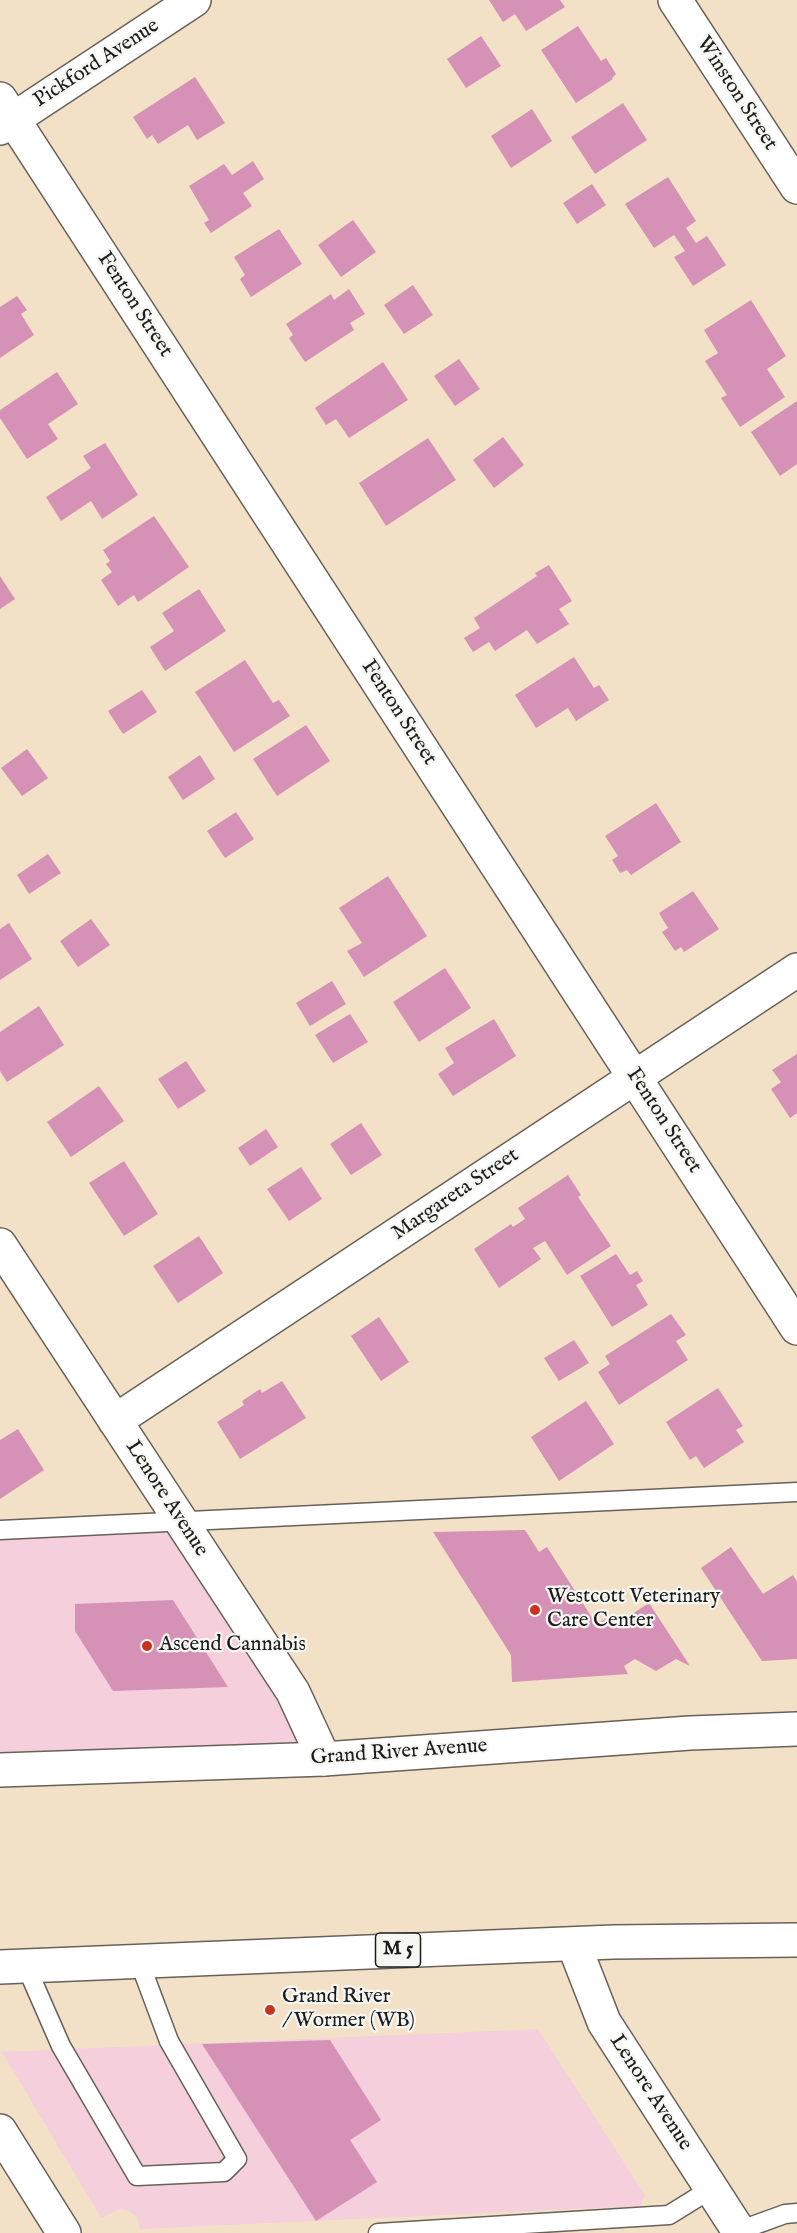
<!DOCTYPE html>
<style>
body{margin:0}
canvas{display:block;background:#f2e1c7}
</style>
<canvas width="797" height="2233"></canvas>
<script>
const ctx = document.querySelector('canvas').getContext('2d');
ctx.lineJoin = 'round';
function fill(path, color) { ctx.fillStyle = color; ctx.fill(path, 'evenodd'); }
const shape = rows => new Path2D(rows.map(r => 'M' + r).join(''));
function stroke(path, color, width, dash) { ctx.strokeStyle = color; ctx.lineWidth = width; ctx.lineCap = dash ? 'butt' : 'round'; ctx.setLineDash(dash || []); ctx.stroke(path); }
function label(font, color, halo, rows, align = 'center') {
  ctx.font = font + ' "IM FELL English",serif'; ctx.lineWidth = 4.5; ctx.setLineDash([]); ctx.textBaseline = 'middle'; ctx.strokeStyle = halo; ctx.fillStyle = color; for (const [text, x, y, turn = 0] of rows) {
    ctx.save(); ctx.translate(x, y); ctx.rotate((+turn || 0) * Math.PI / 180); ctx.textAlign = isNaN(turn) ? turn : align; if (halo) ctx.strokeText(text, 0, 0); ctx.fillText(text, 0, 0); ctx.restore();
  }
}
fill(shape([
 [175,1529,317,1754,0,1764,0,1538,126,1533],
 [538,2029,645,2195,640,2206,140,2229,137,2217,129,2211,121,2209,101,2218,2,2052]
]), '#f5cfdb');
fill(shape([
 [489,0,560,0,565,7,526,31,515,14,503,22],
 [578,26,601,61,606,58,616,74,612,78,613,79,576,103,541,50],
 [481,36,501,66,466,88,447,59],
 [195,77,225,123,197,140,188,125,158,144,152,135,147,139,133,117],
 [623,103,647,140,595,174,571,137],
 [532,109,552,141,511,168,491,136],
 [253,161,264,179,243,193,252,206,211,233,204,223,209,220,189,186,224,164,232,175],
 [668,177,696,221,686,228,696,243,707,236,726,265,693,286,674,257,685,251,674,235,654,248,625,204],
 [592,184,606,205,577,224,563,203],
 [353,220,376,252,341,277,318,245],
 [279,229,302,264,251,297,240,279,245,275,234,257],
 [413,285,433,315,404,334,384,305],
 [349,289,365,314,350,323,354,330,305,362,289,338,293,335,286,324,331,294,334,300],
 [17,296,27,310,21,314,34,335,0,358,0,307],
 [751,300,786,356,767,369,785,397,740,427,721,398,727,395,705,361,718,353,704,330],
 [459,359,480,389,455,406,434,376],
 [383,362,408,400,349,438,336,419,326,425,315,408],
 [57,372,78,404,48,424,58,439,27,459,0,418,0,410],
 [797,401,797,464,780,476,751,432],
 [503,437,524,465,494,488,473,460],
 [428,438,456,480,386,526,359,483],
 [105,443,138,495,102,519,91,501,61,521,46,497,91,468,83,456],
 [154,516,189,567,138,602,134,595,118,606,101,580,112,572,106,564,110,561,103,550],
 [549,565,572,601,559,609,569,624,537,644,527,630,495,651,489,642,473,652,464,638,480,628,474,618,537,576,535,573],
 [0,576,15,599,0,609],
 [199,589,226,631,165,671,150,647,174,631,162,613],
 [574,657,594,688,599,685,609,700,576,721,568,708,536,728,515,695],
 [245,660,273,703,279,700,290,716,234,752,195,692],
 [142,690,157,712,123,734,108,711],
 [306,725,330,761,277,796,253,759],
 [27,749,48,778,22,796,1,768],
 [200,755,215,779,183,800,168,777],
 [656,803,681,842,631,875,627,870,620,873,612,860,618,856,605,836],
 [236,812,254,839,225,858,207,831],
 [48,854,61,873,29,894,17,875],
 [388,876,427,936,364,977,347,951,362,943,339,908],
 [693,891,719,929,684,952,681,947,675,951,662,932,668,928,659,913],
 [91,919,110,945,78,967,60,941],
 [9,923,32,959,0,980,0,929],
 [445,968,471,1008,419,1042,393,1002],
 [332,981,346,1004,310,1026,296,1003],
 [39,1006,64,1045,7,1082,0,1071,0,1032],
 [350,1014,368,1042,333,1063,315,1035],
 [494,1019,516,1056,453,1096,438,1074,454,1063,445,1048],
 [797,1054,797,1113,790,1118,771,1089,781,1082,772,1070],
 [186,1061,206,1091,178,1109,158,1079],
 [99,1086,124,1121,71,1157,47,1122],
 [361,1123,382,1155,351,1175,330,1144],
 [266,1129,278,1147,250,1166,238,1148],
 [124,1161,158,1214,124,1236,89,1183],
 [301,1167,322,1199,289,1221,267,1189],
 [568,1175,581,1195,578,1197,611,1246,567,1275,545,1241,533,1248,541,1259,499,1288,474,1249,511,1224,513,1227,525,1219,518,1208],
 [199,1236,223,1273,178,1303,153,1266],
 [616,1254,630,1275,637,1271,643,1281,636,1285,648,1305,612,1327,580,1276],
 [671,1314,686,1335,676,1341,688,1360,619,1405,598,1372,610,1364,605,1356],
 [379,1317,409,1362,381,1381,351,1336],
 [574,1340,589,1363,559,1381,544,1358],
 [282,1381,306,1418,240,1459,217,1422,244,1405,242,1401,260,1389,262,1393],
 [718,1388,743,1426,736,1430,744,1442,704,1468,696,1456,690,1460,666,1422],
 [586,1401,614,1444,559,1481,531,1437],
 [18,1429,44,1470,0,1499,0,1440],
 [525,1530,539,1552,547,1547,596,1624,607,1618,612,1627,649,1603,690,1666,676,1659,656,1671,635,1659,624,1666,628,1674,512,1682,511,1655,433,1532],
 [731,1547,763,1594,793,1575,797,1582,797,1659,762,1661,701,1568],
 [173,1600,228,1687,113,1691,75,1631,75,1604],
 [330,2040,381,2120,350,2140,377,2182,316,2221,202,2044]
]), '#d691b6');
const service = shape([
 [0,1530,797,1492],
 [26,1966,61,2046,137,2176,224,2172,237,2159,169,2041,139,1961],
 [738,2231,785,2214,797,2213],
 [378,2233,669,2215,711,2189]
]);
const minor = shape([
 [675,0,797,187],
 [0,99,797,1328],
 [0,128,194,0],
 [0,1245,293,1692,324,1759],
 [115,1421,797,970],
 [574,1945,604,2022,740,2233],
 [0,2131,64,2233]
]);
const primary = shape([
 [0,1770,324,1759,690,1733,797,1729],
 [0,1967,613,1942,797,1940]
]);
stroke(service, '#676158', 21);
stroke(minor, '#676158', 36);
stroke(primary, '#676158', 36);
stroke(service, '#fff', 18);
stroke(minor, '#fff', 33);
stroke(primary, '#fff', 33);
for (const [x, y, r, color] of [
 [535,1610,6,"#c8321e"],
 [147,1646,6,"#c8321e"],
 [270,2010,6,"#c8321e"]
]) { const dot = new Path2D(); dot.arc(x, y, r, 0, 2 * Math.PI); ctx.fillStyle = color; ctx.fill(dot); stroke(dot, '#f6f6f2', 2); }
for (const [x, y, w] of [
 [398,1950,45]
]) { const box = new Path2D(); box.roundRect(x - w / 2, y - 17, w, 34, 4.5); ctx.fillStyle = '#f6f6f2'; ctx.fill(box); stroke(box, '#1c1c1c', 1.5); }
label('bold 20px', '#1c1c1c', null, [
 ["M 5",398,1950]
]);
label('21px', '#1c1c1c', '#f6f6f2', [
 ["Pickford Avenue",97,64,-33],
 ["Winston Street",736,94,57],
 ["Fenton Street",134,305,57],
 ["Fenton Street",398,713,57],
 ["Fenton Street",663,1121,57],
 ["Margareta Street",456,1195,-34],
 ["Lenore Avenue",166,1499,57],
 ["Grand River Avenue",399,1753,-4],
 ["Lenore Avenue",650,2093,57]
]);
label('21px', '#1c1c1c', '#f6f6f2', [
 ["Westcott Veterinary",547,1598],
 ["Care Center",547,1622],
 ["Ascend Cannabis",159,1646],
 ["Grand River",282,1998],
 ["/ Wormer (WB)",282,2022]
], 'left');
</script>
